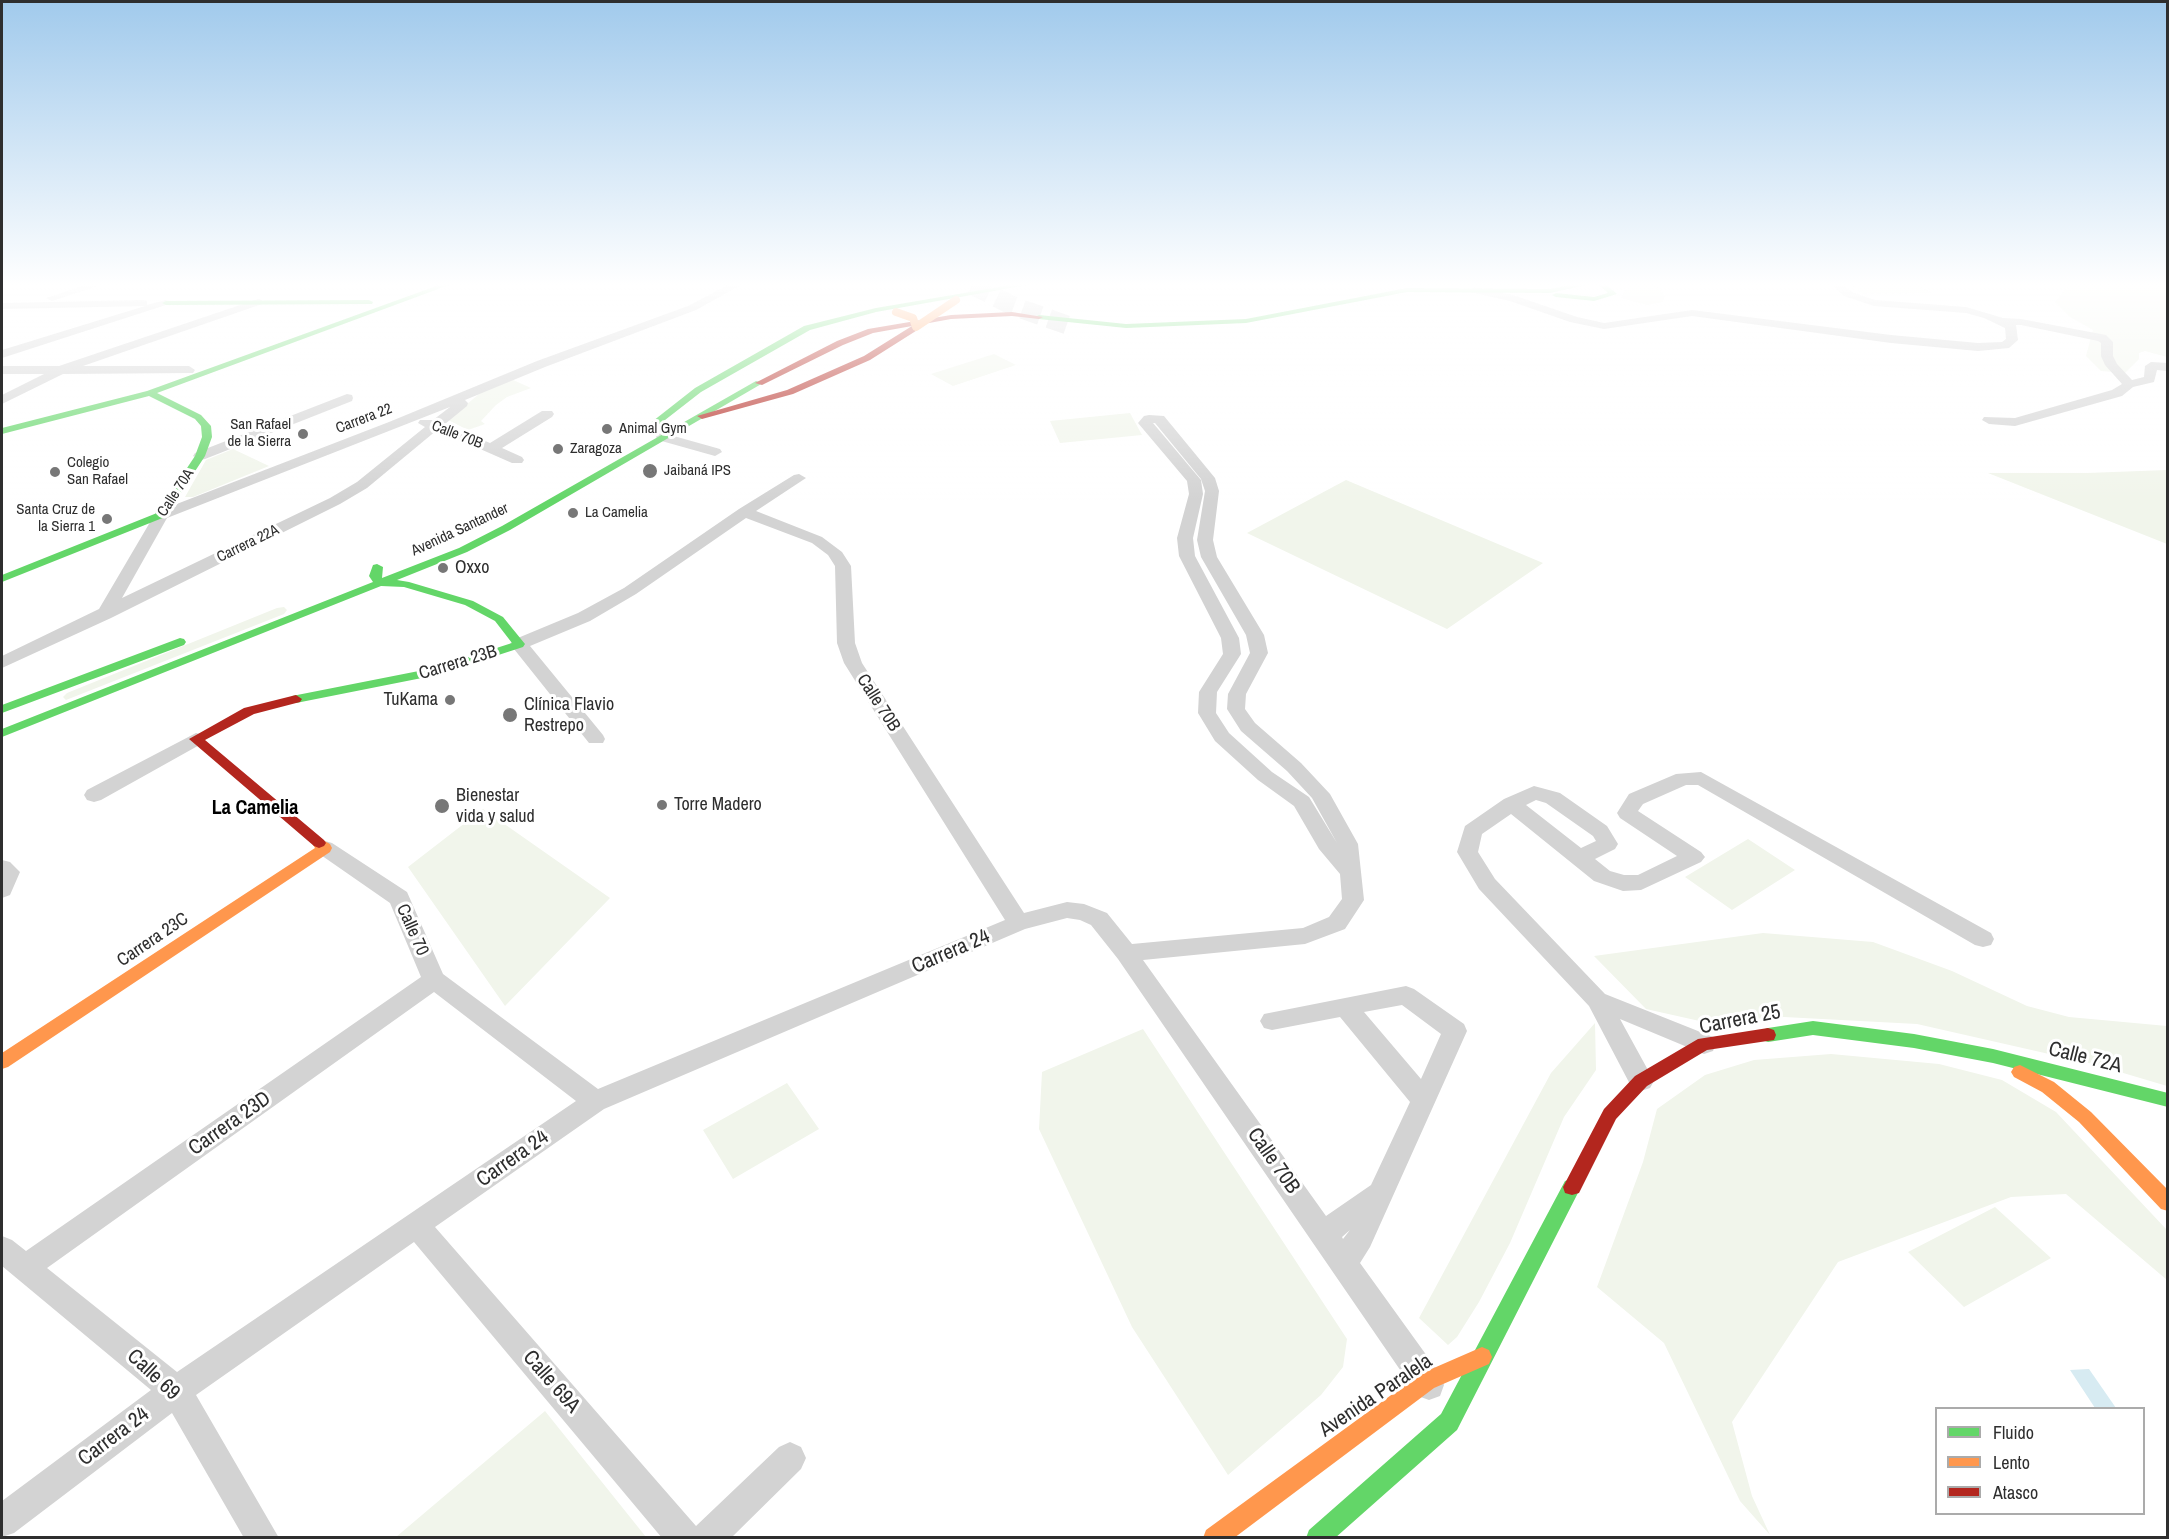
<!DOCTYPE html>
<meta charset="utf-8">
<style>
body{margin:0}
#map{position:relative;width:2169px;height:1539px;overflow:hidden;background:#fff;font-family:"Archivo Narrow",sans-serif}
canvas{display:block}
.frame{position:absolute;inset:0;border:3px solid #2e2e2e;pointer-events:none}
.legend{position:absolute;left:1935px;top:1407px;width:210px;height:108px;box-sizing:border-box;background:#fff;border:2px solid #ababab;margin:0;padding:8px 10px;list-style:none;font-size:18px;color:#2e2e2e}
.legend li{display:flex;align-items:center;gap:12px;height:30px}
.legend b{width:30px;border:2px solid #ababab}
</style>
<div id="map">
<canvas width="2169" height="1539"></canvas>
<div class="frame"></div>
<ul class="legend">
<li><b style="height:8px;background:#63d668"></b>Fluido</li>
<li><b style="height:8px;background:#ff974d"></b>Lento</li>
<li><b style="height:8px;background:#b3261e"></b>Atasco</li>
</ul>
</div>
<script>
const ctx = document.querySelector('canvas').getContext('2d');
ctx.lineJoin = 'round';
function fill(path, color) { ctx.fillStyle = color; ctx.fill(path, 'evenodd'); }
const shape = rows => new Path2D(rows.map(r => 'M' + r).join(''));
function stroke(path, color, width, dash) { ctx.strokeStyle = color; ctx.lineWidth = width; ctx.lineCap = dash ? 'butt' : 'round'; ctx.setLineDash(dash || []); ctx.stroke(path); }
function label(font, color, halo, rows, align = 'center') {
  ctx.font = font + ' "Archivo Narrow",sans-serif'; ctx.lineWidth = 6; ctx.setLineDash([]); ctx.textBaseline = 'middle'; ctx.strokeStyle = halo; ctx.fillStyle = color; for (const [text, x, y, turn = 0] of rows) {
    ctx.save(); ctx.translate(x, y); ctx.rotate((+turn || 0) * Math.PI / 180); ctx.textAlign = isNaN(turn) ? turn : align; if (halo) ctx.strokeText(text, 0, 0); ctx.fillText(text, 0, 0); ctx.restore();
  }
}
fill(shape([
 [1628,285,1659,285,1657,287,1665,295,1663,302,1647,305,1621,298],
 [1851,285,1918,285,1931,293,1864,294],
 [2069,285,2167,285,2167,357,2145,351,2139,353,2139,359,2125,373,2101,371,2086,356,2093,330,2070,317,2055,302],
 [994,354,1016,365,953,386,931,374],
 [511,379,531,388,507,397,496,405,481,421,485,424,468,430,448,420,485,389],
 [1130,413,1142,435,1060,443,1050,421],
 [233,449,269,466,193,497,185,497,206,460],
 [2167,470,2167,544,1988,473,2087,473],
 [1346,480,1543,563,1447,629,1247,533],
 [284,607,287,610,284,614,66,700,63,697,67,693,277,608],
 [483,809,610,898,505,1006,408,867],
 [1748,839,1795,870,1732,910,1685,877],
 [1763,933,1873,942,1952,971,2027,1006,2069,1017,2167,1026,2167,1086,2093,1064,1917,1024,1784,1017,1704,1022,1646,1009,1594,956],
 [1595,1023,1596,1070,1564,1117,1510,1243,1479,1302,1457,1337,1448,1345,1419,1318,1551,1073],
 [1143,1029,1347,1339,1343,1367,1321,1395,1228,1475,1132,1327,1039,1129,1042,1072],
 [1831,1054,1939,1064,2002,1080,2056,1112,2167,1230,2167,1280,2066,1194,2011,1197,1838,1262,1732,1422,1752,1496,1770,1535,1740,1501,1664,1343,1597,1287,1643,1162,1657,1109,1705,1075,1754,1060],
 [787,1083,819,1129,733,1179,703,1130],
 [1995,1207,2051,1258,1964,1307,1908,1252],
 [545,1411,646,1537,396,1537]
]), '#f1f5eb');
fill(shape([
 [2089,1369,2116,1408,2095,1408,2070,1370]
]), '#d7ebf2');
stroke(shape([
 [972,285,1013,306,1070,326]
]), '#d5d5d5', 19, [19, 9]);
fill(shape([
 [85,285,101,285,52,301,46,298,85,285],
 [728,285,741,285,696,310,545,367,465,400,468,403,467,406,445,424,490,443,542,411,552,411,554,414,552,417,502,448,522,457,524,460,522,463,512,463,437,430,367,488,340,504,111,618,2,668,2,656,99,609,156,512,389,422,537,361,688,306,728,285],
 [450,407,433,420,420,420,418,423,425,427,357,482,330,498,122,598,167,518,450,407],
 [1832,285,1843,285,1852,292,1875,300,1966,307,2003,318,2021,319,2106,335,2113,342,2113,356,2117,364,2132,380,2144,377,2145,366,2151,362,2168,363,2168,371,2157,370,2154,382,2133,387,2122,396,2015,426,1989,424,1982,420,1984,417,2015,418,2112,390,2122,384,2105,365,2101,356,2101,343,2098,341,2021,325,2016,325,2018,340,2009,348,1978,351,1891,343,1692,316,1604,329,1570,322,1510,301,1470,292,1469,290,1474,287,1513,295,1577,317,1604,323,1692,310,1891,335,1978,343,2002,342,2006,339,2005,328,1984,318,1966,313,1874,306,1844,296,1832,285],
 [258,299,262,300,262,304,83,366,189,366,195,370,193,373,63,374,2,404,2,395,44,374,2,374,2,366,59,366,258,299],
 [143,300,147,301,147,305,166,300,172,303,2,358,2,350,145,306,2,309,2,303,143,300],
 [347,394,352,395,353,398,352,401,205,459,200,460,193,456,195,453,347,394],
 [1149,415,1164,416,1215,478,1219,491,1213,540,1217,557,1264,635,1268,653,1246,694,1245,709,1255,723,1301,763,1330,794,1358,844,1364,900,1345,929,1305,944,1143,960,1326,1216,1371,1185,1410,1102,1340,1017,1272,1030,1264,1028,1260,1021,1264,1014,1406,986,1414,989,1464,1024,1467,1031,1370,1247,1360,1263,1440,1374,1444,1385,1440,1396,1429,1400,1418,1396,1118,959,1091,925,1080,920,1067,918,1025,929,604,1109,435,1227,696,1526,779,1447,790,1442,801,1447,806,1458,801,1469,731,1538,662,1538,414,1242,196,1395,279,1538,244,1538,172,1413,14,1533,2,1537,2,1501,151,1390,2,1266,2,1236,12,1240,26,1251,421,977,390,903,318,853,315,848,318,843,325,841,332,843,407,892,443,974,598,1089,1005,920,844,663,837,643,835,566,828,555,812,543,746,518,636,594,590,621,530,646,603,735,605,739,603,743,589,743,510,644,513,640,578,613,624,588,739,509,794,475,799,474,806,478,756,511,822,537,842,552,851,566,855,643,862,663,1024,913,1067,902,1084,904,1107,913,1132,944,1303,928,1329,917,1342,899,1340,874,1319,849,1294,806,1258,780,1215,741,1198,713,1199,692,1223,654,1221,638,1179,556,1177,538,1189,494,1187,481,1138,423,1144,416,1149,415],
 [1153,423,1155,423,1201,479,1205,491,1197,540,1201,557,1246,635,1250,653,1228,694,1227,709,1241,731,1287,771,1312,798,1337,843,1309,797,1272,772,1229,733,1216,713,1217,692,1241,654,1239,638,1195,556,1193,538,1203,494,1201,480,1153,423],
 [434,992,576,1101,177,1372,47,1268,434,992],
 [1402,1005,1441,1034,1421,1079,1364,1012,1402,1005],
 [1350,1230,1343,1239,1342,1237,1350,1230],
 [663,433,720,449,722,452,715,456,658,440,656,437,658,434,663,433],
 [196,733,203,735,205,739,203,743,101,800,94,802,87,800,84,795,87,790,196,733],
 [1701,772,1991,933,1994,939,1991,945,1983,947,1975,945,1698,785,1686,785,1643,804,1638,811,1701,852,1705,857,1701,862,1641,890,1623,891,1594,881,1511,814,1482,834,1478,852,1495,879,1605,994,1713,1037,1716,1044,1713,1051,1704,1054,1620,1019,1654,1081,1650,1088,1641,1091,1632,1088,1589,1006,1479,889,1457,852,1465,826,1504,799,1534,786,1560,793,1607,826,1618,844,1615,849,1595,859,1610,871,1624,875,1638,875,1677,856,1620,818,1617,813,1629,794,1676,774,1701,772],
 [1536,800,1546,803,1593,836,1596,841,1581,848,1526,805,1536,800],
 [2,860,10,862,20,872,10,895,2,898,2,860]
]), '#d3d3d3');
fill(shape([
 [439,285,449,285,157,393,201,415,211,426,212,437,205,456,165,517,2,582,2,575,157,513,195,456,202,437,201,426,195,419,149,396,2,434,2,428,147,391,439,285],
 [1011,285,1027,285,876,312,810,330,701,392,647,434,639,432,695,388,804,326,876,308,1011,285],
 [1571,285,1586,285,1550,293,1407,292,1246,323,1126,328,1039,319,1035,317,1039,315,1126,324,1246,319,1407,288,1550,289,1571,285],
 [1599,285,1607,285,1617,294,1594,301,1556,297,1552,295,1556,293,1594,297,1608,293,1599,285],
 [369,300,373,302,372,304,166,305,162,303,166,301,369,300],
 [756,381,763,383,510,530,467,552,397,580,409,582,473,601,503,617,525,644,523,647,437,675,296,703,292,702,290,699,292,696,434,668,512,643,495,621,465,605,404,587,381,586,2,737,2,729,373,582,369,576,373,565,377,564,383,567,382,578,459,548,502,526,756,381],
 [180,638,184,639,186,642,184,645,2,713,2,705,180,638],
 [1813,1021,1914,1034,1993,1049,2168,1093,2168,1107,1993,1063,1914,1048,1813,1035,1768,1042,1762,1040,1760,1035,1762,1030,1768,1028,1813,1021],
 [1572,1179,1579,1181,1581,1187,1457,1430,1335,1538,1306,1538,1309,1530,1441,1414,1565,1181,1572,1179]
]), '#63d668');
fill(shape([
 [319,838,330,844,332,848,330,852,8,1067,2,1069,2,1053,315,848,312,843,319,838],
 [2020,1065,2054,1082,2091,1112,2168,1190,2168,1211,2161,1209,2079,1122,2042,1092,2014,1077,2011,1072,2014,1067,2020,1065],
 [1482,1347,1489,1350,1492,1357,1489,1364,1434,1388,1234,1538,1203,1538,1206,1530,1420,1374,1482,1347]
]), '#ff974d');
fill(shape([
 [1012,312,1043,317,1039,319,1012,316,951,319,918,325,919,329,870,360,793,394,702,419,697,416,787,390,864,356,912,326,873,333,843,345,762,385,755,383,837,341,868,329,951,315,1012,312],
 [296,695,302,699,300,702,254,714,205,740,324,840,326,843,324,846,319,848,314,846,189,739,244,708,296,695],
 [1768,1028,1774,1030,1776,1035,1774,1040,1707,1050,1647,1086,1616,1119,1579,1193,1572,1195,1565,1193,1563,1187,1604,1109,1635,1076,1698,1039,1768,1028]
]), '#b3261e');
stroke(shape([
 [896,312,913,318,916,327,956,300]
]), '#ff974d', 8);
const sky = ctx.createLinearGradient(0, 0, 0, 500);
sky.addColorStop(0, '#a1caec');
sky.addColorStop(0.57, '#fff');
sky.addColorStop(1, '#ffffff00');
ctx.fillStyle = sky;
ctx.fillRect(0, 0, 2169, 500);
for (const [x, y, r, color] of [
 [607,429,6,"#777"],
 [303,434,6,"#777"],
 [558,449,6,"#777"],
 [650,471,8,"#777"],
 [55,472,6,"#777"],
 [573,513,6,"#777"],
 [107,519,6,"#777"],
 [443,568,6,"#777"],
 [450,700,6,"#777"],
 [510,715,8,"#777"],
 [662,805,6,"#777"],
 [442,806,8,"#777"]
]) { const dot = new Path2D(); dot.arc(x, y, r, 0, 2 * Math.PI); ctx.fillStyle = color; ctx.fill(dot); stroke(dot, '#fff', 2); }
label('15px', '#2e2e2e', '#fff', [
 ["Carrera 22",364,419,-21],
 ["Calle 70B",457,435,21],
 ["Calle 70A",176,493,-57],
 ["Avenida Santander",460,530,-25],
 ["Carrera 22A",248,544,-26]
]);
label('15px', '#2e2e2e', '#fff', [
 ["San Rafael",291,425,"right"],
 ["de la Sierra",291,442,"right"],
 ["Animal Gym",619,429],
 ["Zaragoza",570,449],
 ["Colegio",67,463],
 ["San Rafael",67,480],
 ["Jaibaná IPS",664,471],
 ["Santa Cruz de",95,510,"right"],
 ["la Sierra 1",95,527,"right"],
 ["La Camelia",585,513]
], 'left');
label('18px', '#2e2e2e', '#fff', [
 ["Oxxo",455,568],
 ["TuKama",438,700,"right"],
 ["Clínica Flavio",524,705],
 ["Restrepo",524,726],
 ["Bienestar",456,796],
 ["vida y salud",456,817],
 ["Torre Madero",674,805]
], 'left');
label('18px', '#2e2e2e', '#fff', [
 ["Carrera 23B",458,663,-17],
 ["Calle 70B",878,703,57],
 ["Calle 70",412,930,66],
 ["Carrera 23C",153,940,-34]
]);
label('bold 20px', '#000', '#fff', [
 ["La Camelia",255,809]
]);
label('21px', '#2e2e2e', '#fff', [
 ["Carrera 24",951,952,-23],
 ["Carrera 25",1740,1020,-11],
 ["Calle 72A",2085,1058,14],
 ["Carrera 23D",230,1124,-35],
 ["Carrera 24",513,1159,-35],
 ["Calle 70B",1273,1161,55],
 ["Calle 69",153,1375,43],
 ["Calle 69A",551,1382,49],
 ["Avenida Paralela",1376,1396,-34],
 ["Carrera 24",114,1437,-37]
]);
</script>
